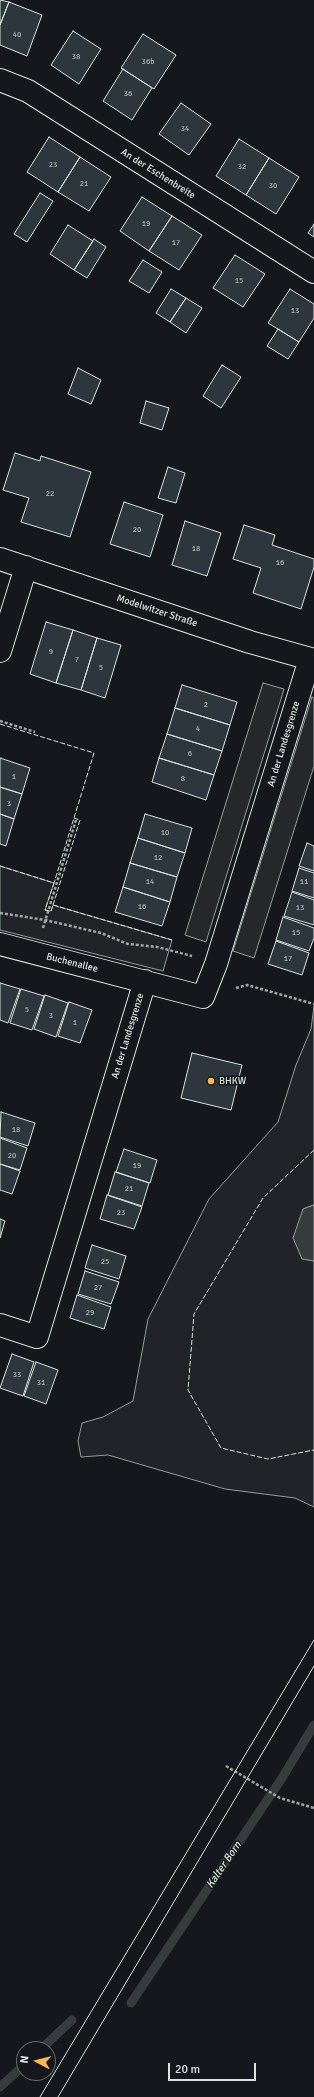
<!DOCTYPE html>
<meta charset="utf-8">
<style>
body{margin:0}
#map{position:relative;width:314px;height:2097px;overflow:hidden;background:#14181c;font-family:Signika,sans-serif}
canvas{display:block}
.north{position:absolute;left:16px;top:2041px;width:40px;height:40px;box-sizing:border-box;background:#14181c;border:1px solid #626a69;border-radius:50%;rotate:277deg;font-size:11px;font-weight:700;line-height:16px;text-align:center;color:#d8e6dc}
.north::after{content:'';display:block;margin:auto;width:14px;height:18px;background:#ffb74d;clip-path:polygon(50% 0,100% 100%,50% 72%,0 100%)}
.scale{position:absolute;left:168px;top:2063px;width:88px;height:18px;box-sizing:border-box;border:2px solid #d8e6dc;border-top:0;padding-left:5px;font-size:12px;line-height:14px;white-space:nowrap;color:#d8e6dc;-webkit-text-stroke:3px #14181c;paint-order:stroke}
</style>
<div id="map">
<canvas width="314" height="2097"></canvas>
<div class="north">N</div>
<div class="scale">20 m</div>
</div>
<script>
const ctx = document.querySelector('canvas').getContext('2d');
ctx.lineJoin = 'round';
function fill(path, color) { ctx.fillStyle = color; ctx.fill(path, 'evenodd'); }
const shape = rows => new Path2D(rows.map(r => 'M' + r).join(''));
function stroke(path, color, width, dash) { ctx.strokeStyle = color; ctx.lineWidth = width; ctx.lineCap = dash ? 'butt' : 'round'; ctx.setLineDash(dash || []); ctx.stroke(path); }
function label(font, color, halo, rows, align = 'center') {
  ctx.font = font + ' Signika,sans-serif'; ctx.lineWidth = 3; ctx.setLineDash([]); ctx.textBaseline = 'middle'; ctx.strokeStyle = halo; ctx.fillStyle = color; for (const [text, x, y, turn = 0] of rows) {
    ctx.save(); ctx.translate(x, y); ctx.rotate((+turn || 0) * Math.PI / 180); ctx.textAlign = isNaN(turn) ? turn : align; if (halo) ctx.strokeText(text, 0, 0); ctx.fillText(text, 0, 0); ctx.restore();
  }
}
const green = shape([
 [0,866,54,883,45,910,51,911,53,905,172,940,163,971,0,930,0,866],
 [314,1006,314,1205,303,1209,302,1258,314,1261,314,1507,295,1498,225,1489,108,1455,81,1457,78,1441,82,1423,103,1417,133,1401,148,1319,209,1199,278,1122,296,1065,311,1029,314,1006]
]);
fill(green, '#202428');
stroke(green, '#939e99', 1);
const parking = shape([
 [263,683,284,689,206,942,185,935,263,683],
 [312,697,314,698,314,766,254,958,233,951,312,697]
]);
fill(parking, '#24282b');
stroke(parking, '#939e99', 1);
const water = shape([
 [314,1205,314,1261,302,1259,293,1238,303,1209,314,1205]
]);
fill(water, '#363b3e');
stroke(water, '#939e99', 1);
stroke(shape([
 [131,2003,282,1778,314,1725],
 [41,2049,72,2020],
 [0,2087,24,2065]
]), '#363b3e', 9);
const building = shape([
 [0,0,9,2,0,25,0,0],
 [9,2,42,15,27,56,0,45,0,25,9,2],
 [73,31,101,49,79,84,51,65,73,31],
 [143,34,176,55,154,89,121,68,143,34],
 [123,69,152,88,132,120,103,101,123,69],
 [181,103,211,124,189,155,159,134,181,103],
 [49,137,80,157,58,192,27,172,49,137],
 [239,139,269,158,246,195,216,176,239,139],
 [80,157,111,177,89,211,58,192,80,157],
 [269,158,299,177,276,214,246,195,269,158],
 [40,193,53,201,27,242,14,234,40,193],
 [142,197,172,216,149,251,120,231,142,197],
 [172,216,202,235,179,270,149,251,172,216],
 [314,224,314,237,308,233,314,224],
 [68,225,93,241,74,270,50,254,68,225],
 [94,239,106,247,87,278,74,270,94,239],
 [235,255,265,274,243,307,213,288,235,255],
 [143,260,162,272,149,293,129,281,143,260],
 [171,289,186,298,170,322,156,313,171,289],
 [290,289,314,304,314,318,299,342,268,323,290,289],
 [186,298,202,308,186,333,170,322,186,298],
 [278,329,299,342,288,359,267,346,278,329],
 [222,365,241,377,221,408,203,396,222,365],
 [78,368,101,380,91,404,68,394,78,368],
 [146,401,169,408,162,430,140,423,146,401],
 [15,453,40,461,41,456,91,472,70,537,21,522,29,498,3,490,15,453],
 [168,467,185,473,176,503,158,498,168,467],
 [124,502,163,515,150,557,110,544,124,502],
 [185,521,221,533,207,576,172,565,185,521],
 [244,525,275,535,272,545,314,559,314,567,301,609,253,593,261,568,233,559,244,525],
 [46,622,73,630,56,683,30,674,46,622],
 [73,630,97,638,81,690,56,683,73,630],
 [97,638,121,645,105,698,81,690,97,638],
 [182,685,237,702,230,725,175,708,182,685],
 [175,708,230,725,222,751,167,734,175,708],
 [167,734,222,751,214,775,159,758,167,734],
 [0,758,30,768,22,794,0,787,0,758],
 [159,758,214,775,206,800,152,782,159,758],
 [0,787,22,794,14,819,0,814,0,787],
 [0,814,14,819,6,846,0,844,0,814],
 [145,814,192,828,185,853,138,838,145,814],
 [138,838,185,853,177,877,130,863,138,838],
 [307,843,314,846,314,871,299,866,307,843],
 [130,863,177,877,170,902,123,887,130,863],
 [299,868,314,873,314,898,292,891,299,868],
 [123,887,170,902,162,926,115,912,123,887],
 [292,892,314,900,314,925,284,916,292,892],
 [283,917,314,928,314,938,309,951,276,940,283,917],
 [276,941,309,953,302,975,268,964,276,941],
 [0,983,20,989,8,1023,0,1020,0,983],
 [21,989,44,996,32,1030,10,1023,21,989],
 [45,995,68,1003,56,1037,34,1029,45,995],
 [69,1002,92,1010,80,1043,58,1036,69,1002],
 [192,1053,242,1065,231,1110,181,1098,192,1053],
 [1,1112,35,1123,28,1146,0,1137,1,1112],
 [0,1138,27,1148,20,1170,0,1164,0,1138],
 [124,1149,157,1160,150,1183,116,1172,124,1149],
 [0,1164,20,1171,12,1194,0,1190,0,1164],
 [115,1172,149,1183,142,1206,108,1195,115,1172],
 [107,1195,142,1207,134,1229,100,1219,107,1195],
 [0,1219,5,1221,0,1238,0,1219],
 [92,1245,126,1256,119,1279,85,1268,92,1245],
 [85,1271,119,1282,111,1304,78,1294,85,1271],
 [77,1295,111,1307,104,1329,70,1318,77,1295],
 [12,1354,34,1362,23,1396,0,1388,12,1354],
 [36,1362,58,1370,46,1404,24,1396,36,1362]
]);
fill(building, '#2c363c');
stroke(building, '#d8e6dc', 1);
const minor = shape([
 [0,80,28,91,314,272],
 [0,559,250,642,314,660],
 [0,651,26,567],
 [0,944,203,997,216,964,310,659],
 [0,1325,37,1337,145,981]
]);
stroke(minor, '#d8e6dc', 24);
stroke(shape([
 [0,721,35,732],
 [0,913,45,920,101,933,128,944,157,947,192,956],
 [43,928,76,820],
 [236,988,247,985,314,1004],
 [226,1766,280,1798,314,1808]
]), '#9da8a2', 2.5, [3, 2]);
stroke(minor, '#14181c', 22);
stroke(shape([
 [40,2097,314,1640],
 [58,2097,314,1666]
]), '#d8e6dc', 1);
stroke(shape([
 [0,724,94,753,54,883],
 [0,866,54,883,45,910,51,911,53,905,172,940],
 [53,905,80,820,74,818],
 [314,1150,263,1198,194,1314,188,1390,221,1448,268,1459,314,1450]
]), '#d8e6dc', 1, [5, 2]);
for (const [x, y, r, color] of [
 [211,1081,4,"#ffb74d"]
]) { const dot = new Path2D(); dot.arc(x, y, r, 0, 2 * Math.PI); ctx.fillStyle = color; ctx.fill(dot); stroke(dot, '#14181c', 1.5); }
label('8px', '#adbab4', null, [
 ["40",17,35],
 ["38",76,57],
 ["36b",148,62],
 ["36",128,94],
 ["34",185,129],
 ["23",53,165],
 ["32",242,167],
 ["21",84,184],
 ["30",273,186],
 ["19",146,224],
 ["17",176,243],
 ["15",239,281],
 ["13",295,311],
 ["22",50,494],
 ["20",137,530],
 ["18",196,549],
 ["16",280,563],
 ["9",51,652],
 ["7",77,660],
 ["5",101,668],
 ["2",206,705],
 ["4",198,729],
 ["6",190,754],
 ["1",14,777],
 ["8",183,779],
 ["3",9,804],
 ["10",165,833],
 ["12",158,858],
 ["14",150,882],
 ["11",304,882],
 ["16",142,907],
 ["13",300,908],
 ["15",296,933],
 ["17",288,959],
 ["5",27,1010],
 ["3",51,1016],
 ["1",75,1023],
 ["18",16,1130],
 ["20",12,1156],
 ["19",137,1166],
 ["21",129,1189],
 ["23",121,1213],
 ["25",105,1262],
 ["27",98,1288],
 ["29",90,1313],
 ["33",17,1375],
 ["31",41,1383]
]);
label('10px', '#d8e6dc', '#14181c', [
 ["An der Eschenbreite",158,174,32],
 ["Modelwitzer Straße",157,611,18],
 ["An der Landesgrenze",284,744,-73],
 ["Buchenallee",72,963,14],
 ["An der Landesgrenze",128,1036,-73]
]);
label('10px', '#d8e6dc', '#14181c', [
 ["BHKW",219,1081]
], 'left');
label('italic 11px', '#d8e6dc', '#14181c', [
 ["Kalter Born",224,1865,-56]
]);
</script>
